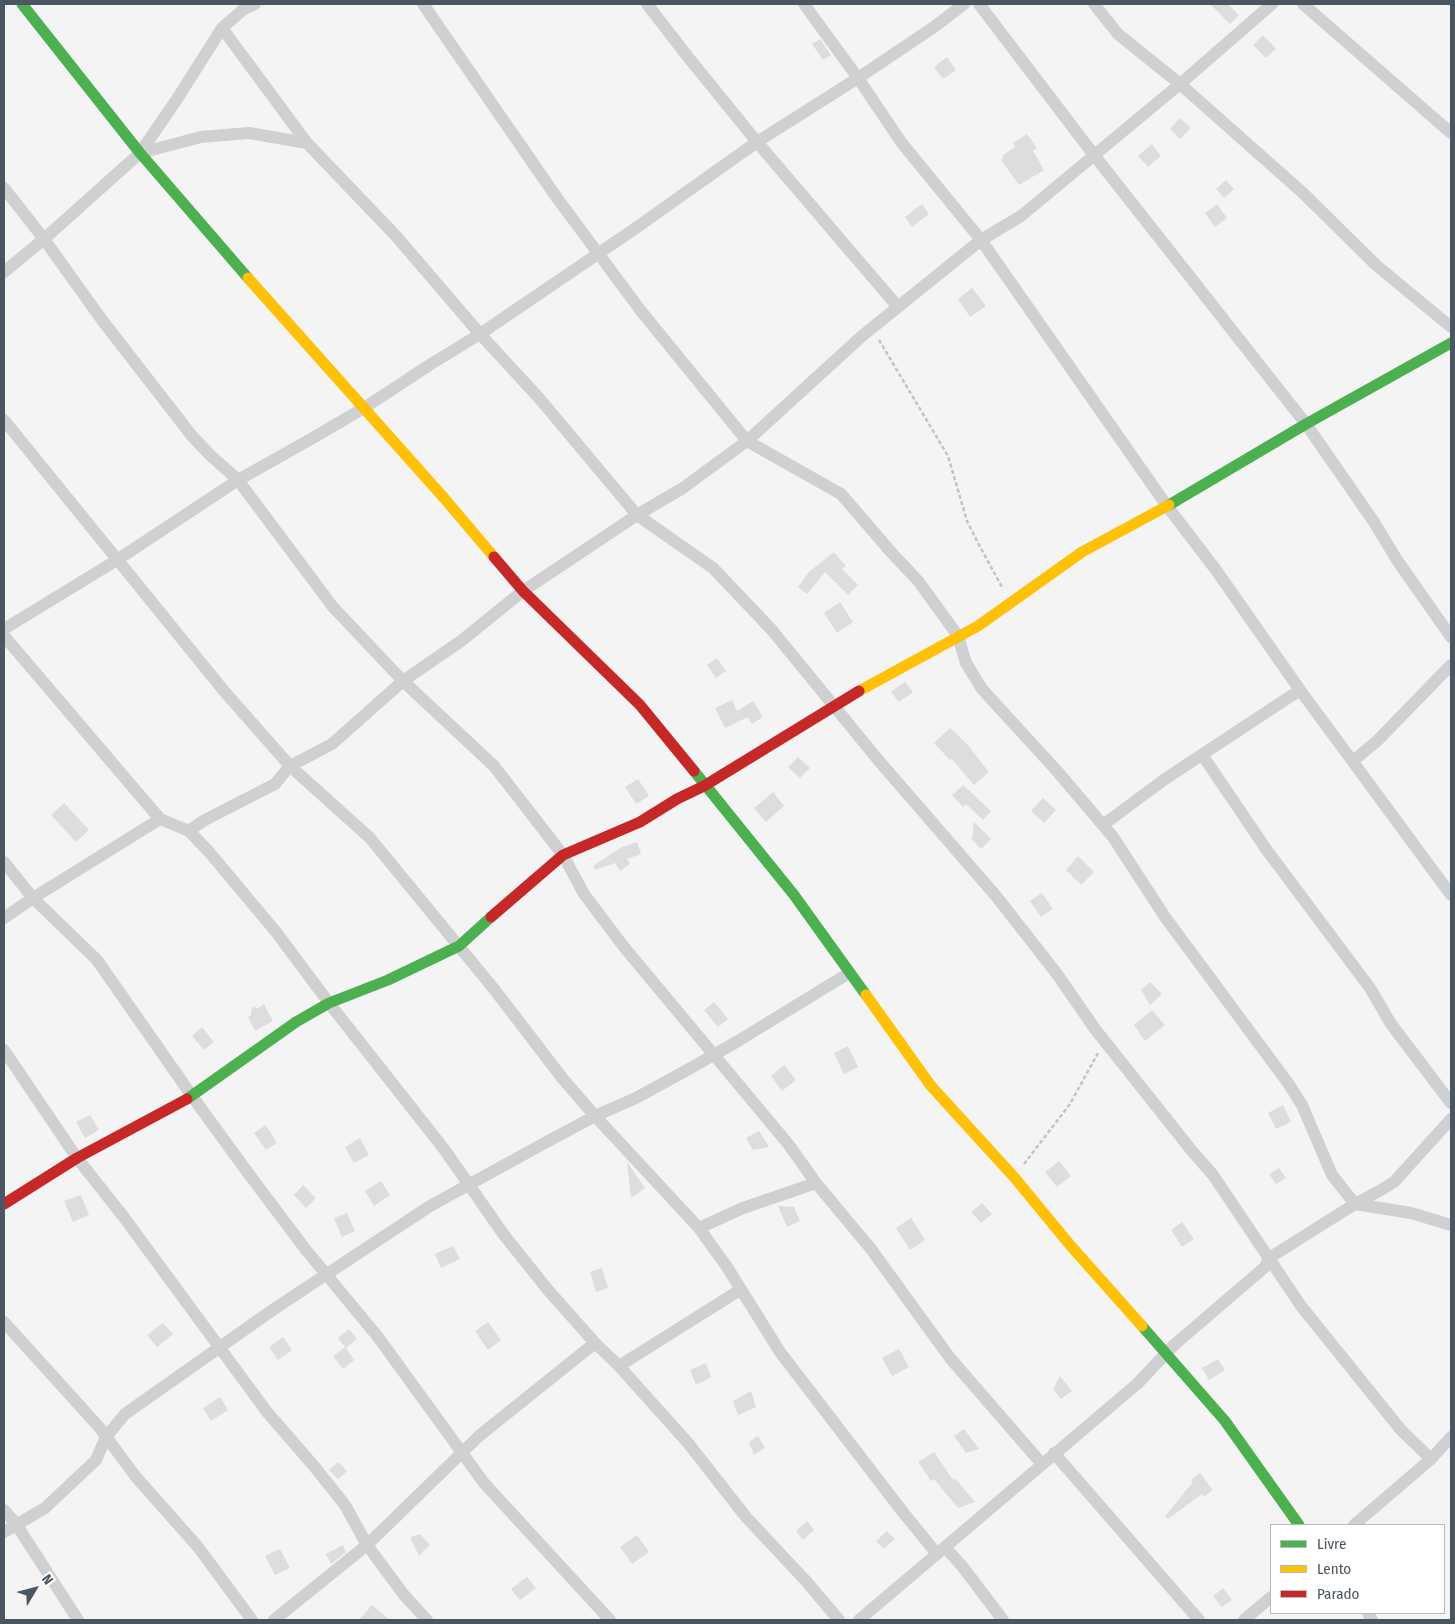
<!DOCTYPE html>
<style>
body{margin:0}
#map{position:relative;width:1455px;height:1624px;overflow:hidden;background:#f4f4f4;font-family:"Fira Sans Condensed",sans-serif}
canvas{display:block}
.frame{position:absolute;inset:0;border:5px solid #4a5661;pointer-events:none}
.legend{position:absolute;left:1270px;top:1524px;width:175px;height:90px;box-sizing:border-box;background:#fff;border:1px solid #b7bbc0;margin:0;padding:6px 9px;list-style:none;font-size:15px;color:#4a5661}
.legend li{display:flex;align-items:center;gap:10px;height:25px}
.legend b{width:25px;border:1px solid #b7bbc0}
.north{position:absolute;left:10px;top:1564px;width:50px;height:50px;-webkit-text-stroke:4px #fff;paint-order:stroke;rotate:53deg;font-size:14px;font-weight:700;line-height:20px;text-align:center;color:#4a5661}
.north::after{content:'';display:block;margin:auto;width:18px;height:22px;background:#4a5661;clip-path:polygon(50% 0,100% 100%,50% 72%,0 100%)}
</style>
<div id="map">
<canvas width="1455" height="1624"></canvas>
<div class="frame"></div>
<ul class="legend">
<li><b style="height:6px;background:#4caf50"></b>Livre</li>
<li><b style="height:6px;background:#ffc107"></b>Lento</li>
<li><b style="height:6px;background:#c62828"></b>Parado</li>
</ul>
<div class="north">N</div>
</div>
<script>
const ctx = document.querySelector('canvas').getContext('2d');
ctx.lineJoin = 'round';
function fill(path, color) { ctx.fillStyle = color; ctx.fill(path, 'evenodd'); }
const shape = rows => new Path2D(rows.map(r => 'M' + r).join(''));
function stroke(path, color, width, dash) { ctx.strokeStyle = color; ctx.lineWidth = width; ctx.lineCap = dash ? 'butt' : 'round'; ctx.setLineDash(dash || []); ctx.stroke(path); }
fill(shape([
 [1210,4,1228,4,1239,15,1230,24],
 [1263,35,1276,49,1266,58,1253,45],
 [820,39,831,55,823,60,812,44],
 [947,57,956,70,943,79,934,67],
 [1180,118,1191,128,1180,139,1170,129],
 [1027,134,1037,148,1033,151,1044,170,1019,185,1001,160,1004,158,1002,156,1015,147,1013,143],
 [1152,144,1161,156,1148,167,1138,156],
 [1226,180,1234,189,1224,198,1216,189],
 [922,204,929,214,912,227,905,217],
 [1217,204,1227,218,1215,227,1205,213],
 [972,288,986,306,970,317,958,299],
 [834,552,846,566,842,569,858,585,848,595,825,572,807,594,798,587,809,572],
 [840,602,853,622,837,633,824,613],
 [717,658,726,671,716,678,707,665],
 [905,682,913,692,899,702,891,692],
 [732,700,737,711,753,701,763,717,752,724,748,717,725,728,715,708],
 [950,728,967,744,989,772,974,785,952,759,950,760,934,743],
 [798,757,810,768,800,778,788,767],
 [638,779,649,796,636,804,625,787],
 [963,785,991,811,983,820,966,804,963,807,952,795],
 [773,792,784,806,766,822,754,808],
 [1043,798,1056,810,1044,823,1031,811],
 [64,803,89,830,76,842,51,815],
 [974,822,991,839,981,849,972,840],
 [637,842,641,854,627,859,630,864,620,871,615,863,595,870,593,866,622,847],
 [1078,856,1094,872,1081,885,1066,870],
 [1042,893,1053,909,1041,917,1030,901],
 [1150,982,1162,994,1150,1005,1141,990],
 [714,1002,728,1019,718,1027,704,1010],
 [264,1004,273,1021,255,1031,248,1017,251,1015,252,1007,258,1008],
 [1152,1010,1165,1025,1145,1041,1134,1025],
 [202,1027,214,1042,204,1050,192,1036],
 [848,1046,858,1067,844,1074,834,1053],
 [784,1065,796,1080,782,1091,771,1076],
 [1283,1105,1291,1122,1276,1129,1268,1113],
 [90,1115,99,1130,85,1138,76,1122],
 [266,1125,277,1143,266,1150,254,1133],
 [759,1131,769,1147,753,1150,746,1138],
 [360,1138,369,1155,354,1163,345,1147],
 [1059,1161,1071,1176,1057,1187,1045,1172],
 [627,1162,645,1188,631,1198],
 [1279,1168,1286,1178,1276,1184,1269,1174],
 [381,1181,390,1195,374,1206,365,1191],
 [303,1185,316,1198,306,1208,294,1195],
 [81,1195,89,1215,73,1222,64,1201],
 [982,1203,992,1214,981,1223,971,1212],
 [778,1206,794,1207,800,1221,787,1227],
 [347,1213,355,1231,342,1237,334,1218],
 [911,1218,925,1240,910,1250,896,1228],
 [1182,1222,1194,1239,1182,1247,1171,1230],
 [453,1246,460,1259,441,1268,435,1254],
 [602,1268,608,1288,596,1292,590,1272],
 [488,1322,501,1340,488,1350,475,1331],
 [163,1323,173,1334,157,1347,147,1335],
 [349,1329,357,1339,346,1348,354,1360,343,1369,333,1356,345,1347,338,1338],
 [283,1337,292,1350,278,1360,269,1347],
 [899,1349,909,1367,892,1376,882,1358],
 [1218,1359,1225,1370,1209,1380,1202,1368],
 [706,1363,711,1377,696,1385,690,1370],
 [1060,1376,1072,1391,1061,1399,1053,1389],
 [751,1391,756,1407,738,1415,733,1401],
 [220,1397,228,1410,211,1421,203,1408],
 [964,1429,979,1449,966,1453,954,1436],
 [758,1436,765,1448,754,1455,749,1442],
 [934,1452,953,1480,955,1478,975,1502,958,1508,934,1479,931,1481,918,1462],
 [338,1462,347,1471,338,1479,329,1470],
 [1200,1473,1213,1490,1204,1497,1202,1494,1168,1519,1165,1516,1193,1482,1191,1480],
 [807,1521,814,1530,803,1540,796,1531],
 [887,1531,895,1539,884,1549,876,1541],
 [420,1534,430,1545,419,1556,410,1537],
 [637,1535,649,1552,632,1564,620,1547],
 [343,1545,346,1552,331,1564,326,1554],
 [280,1549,290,1568,275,1575,265,1556],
 [527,1577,536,1588,520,1600,511,1589],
 [1223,1588,1232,1600,1222,1607,1213,1596],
 [372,1605,390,1620,359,1620]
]), '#ddddde');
stroke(shape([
 [879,340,948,456,967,521,978,543,1003,589],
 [1024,1164,1070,1104,1098,1053]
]), '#bcc7c4', 2.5, [4, 2.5]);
stroke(shape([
 [423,4,557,198,641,311,747,441,841,494,891,552,919,582,958,636,966,663,982,689,1057,771,1113,837,1165,917,1288,1083,1302,1105,1332,1175,1355,1204,1411,1213,1451,1225],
 [647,4,688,57,757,142,898,307],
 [804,4,858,78,901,142,981,240,1167,506,1216,570,1300,690,1451,895],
 [979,4,1094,155,1306,424,1374,522,1397,560,1451,637],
 [1094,4,1118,34,1180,84,1303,193,1376,265,1451,327],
 [1303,4,1451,133],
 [244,9,255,4],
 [222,28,307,143,396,236,480,334,539,398,637,515,713,568,771,629,879,761,996,896,1057,974,1095,1029,1192,1151,1213,1175,1301,1306,1401,1430,1431,1459,1451,1437],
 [140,153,177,99,222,28,244,9,244,4],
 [4,188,44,239,102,320,192,436,210,455,238,480,333,607,403,681,494,766,563,855,584,894,624,947,789,1145,816,1183,871,1249,950,1358,1042,1464],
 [4,272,44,239,140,153,201,137,249,133,307,143],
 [4,420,224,691,290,766,370,838,494,989,563,1079,595,1116,699,1228,727,1267,780,1352,902,1511,937,1554],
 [4,629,117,560,238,480,311,439,364,408,431,364,480,334,633,230,757,142,858,78,934,27,964,4],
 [4,636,160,819,189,831,210,853,276,932,329,1003,444,1149,504,1235,548,1290,595,1343,619,1366,688,1443,746,1517,805,1580,839,1620],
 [1203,756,1266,849,1370,988,1391,1024,1451,1103],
 [1353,761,1377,741,1451,665],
 [1103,825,1165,779,1300,690],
 [189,831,203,821,275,784,290,766,332,744,403,681,461,641,523,591,637,515,683,488,747,441,862,336,981,240,1021,216,1180,84,1272,4],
 [4,862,33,898,97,960,192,1096,248,1173,306,1250,378,1337,484,1483,610,1620],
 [4,918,33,898,160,819],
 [4,1050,77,1158,123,1216,267,1412,313,1465,345,1505,367,1545,404,1595,427,1620],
 [699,1228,743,1208,816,1183],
 [4,1322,99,1427,136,1477,198,1547,252,1620],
 [619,1366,740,1290],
 [1054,1453,1199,1620],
 [4,1510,16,1524,78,1620],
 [1354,1525,1431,1459],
 [4,1532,45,1508,96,1460,106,1437,125,1414,274,1309,430,1206,541,1145,595,1116,636,1098,689,1069,738,1041,849,973],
 [945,1547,962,1566,1003,1620],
 [1368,1613,1372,1620],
 [274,1620,367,1545,479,1436,595,1343],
 [859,1620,1137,1384,1174,1345,1265,1267,1269,1258,1355,1204,1381,1190,1394,1182,1451,1119],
 [1244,1620,1271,1597]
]), '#ced0d2', 12);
stroke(shape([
 [22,4,140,153,248,278],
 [1169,505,1306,424,1451,343],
 [694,771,794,895,866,995],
 [187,1099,296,1022,329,1003,388,980,459,946,491,917],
 [1142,1326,1225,1421,1299,1525]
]), '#4caf50', 11);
stroke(shape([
 [248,278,444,498,494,557],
 [859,691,978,626,1082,552,1169,505],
 [866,995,931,1086,1014,1177,1070,1245,1142,1326]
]), '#ffc107', 11);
stroke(shape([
 [494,557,523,591,640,705,694,771],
 [491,917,563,855,640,822,677,799,704,786,859,691],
 [4,1204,77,1158,187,1099]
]), '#c62828', 11);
</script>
